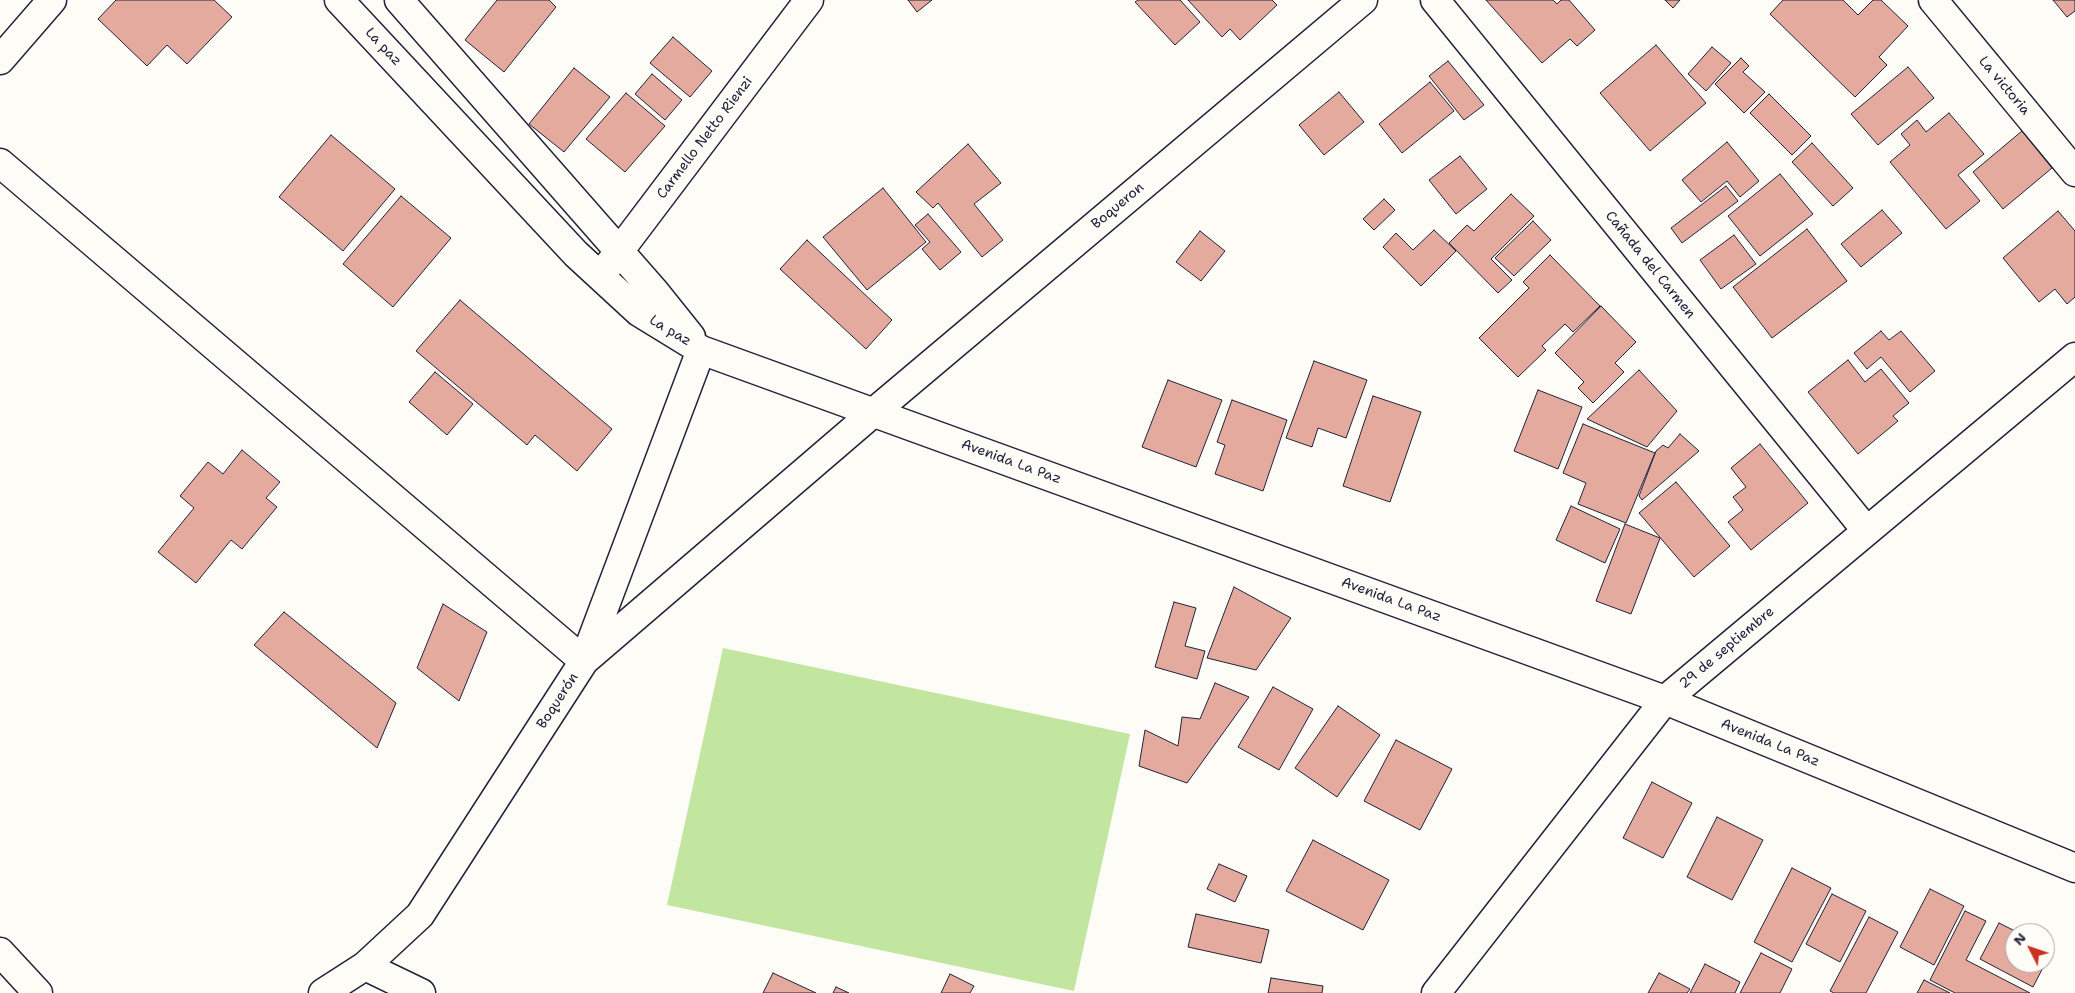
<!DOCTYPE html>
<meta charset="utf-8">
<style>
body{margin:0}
#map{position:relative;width:2075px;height:993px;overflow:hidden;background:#fdfcf7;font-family:"Shantell Sans",sans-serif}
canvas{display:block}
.north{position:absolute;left:2005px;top:923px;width:50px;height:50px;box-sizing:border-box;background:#fdfcf7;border:1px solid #a5a5ac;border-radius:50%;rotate:311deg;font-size:14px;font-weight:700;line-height:20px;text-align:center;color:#22223b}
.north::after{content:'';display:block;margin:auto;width:18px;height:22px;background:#c8321e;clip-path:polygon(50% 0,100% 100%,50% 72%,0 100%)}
</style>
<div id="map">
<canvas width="2075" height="993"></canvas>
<div class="north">N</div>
</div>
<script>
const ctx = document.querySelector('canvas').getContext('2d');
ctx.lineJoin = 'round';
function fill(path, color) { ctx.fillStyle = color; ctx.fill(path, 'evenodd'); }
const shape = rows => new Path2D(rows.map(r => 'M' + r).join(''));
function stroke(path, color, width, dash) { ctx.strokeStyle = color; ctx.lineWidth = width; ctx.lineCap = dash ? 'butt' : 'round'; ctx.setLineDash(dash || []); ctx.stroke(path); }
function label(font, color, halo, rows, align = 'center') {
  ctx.font = font + ' "Shantell Sans",sans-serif'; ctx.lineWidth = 4.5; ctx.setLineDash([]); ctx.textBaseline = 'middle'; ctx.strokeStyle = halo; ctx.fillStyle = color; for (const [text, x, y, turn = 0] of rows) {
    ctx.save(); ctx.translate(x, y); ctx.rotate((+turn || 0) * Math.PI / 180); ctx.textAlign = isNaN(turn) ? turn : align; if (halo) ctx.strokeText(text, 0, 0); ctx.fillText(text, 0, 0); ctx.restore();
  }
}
fill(shape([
 [723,648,1130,734,1074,991,667,905]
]), '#c2e6a0');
const building = shape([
 [116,0,214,0,232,17,187,64,167,45,147,66,98,19,116,0],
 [497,0,549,0,556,7,504,72,465,40,497,0],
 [908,0,932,0,917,12,908,0],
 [1138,0,1180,0,1200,22,1175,45,1135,2,1138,0],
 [1188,0,1272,0,1277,5,1240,40,1230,29,1222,37,1188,0],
 [1486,0,1553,0,1557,4,1561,0,1569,0,1595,30,1577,46,1570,39,1542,63,1486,0],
 [1665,0,1680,0,1673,8,1665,0],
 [1783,0,1843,0,1858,15,1873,0,1881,0,1908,26,1879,57,1887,65,1855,97,1770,14,1783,0],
 [2053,0,2075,0,2075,11,2067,17,2053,0],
 [673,37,712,71,690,97,650,63,673,37],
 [1656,45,1706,103,1650,151,1600,93,1656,45],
 [1712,47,1731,63,1706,91,1688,74,1712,47],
 [1741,58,1749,66,1743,72,1765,92,1744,113,1715,84,1741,58],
 [1448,61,1484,105,1464,120,1429,76,1448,61],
 [1908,67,1934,98,1878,145,1851,114,1908,67],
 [574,68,610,97,564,152,529,124,574,68],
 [652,74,682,100,665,120,635,94,652,74],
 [1430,82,1454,111,1402,153,1379,124,1430,82],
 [1339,92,1364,122,1324,155,1299,125,1339,92],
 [626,93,665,126,625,172,586,139,626,93],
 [1769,94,1811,136,1792,155,1750,113,1769,94],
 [1949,113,1984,154,1958,175,1980,201,1946,229,1890,162,1910,145,1901,134,1917,120,1926,132,1949,113],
 [2022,131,2052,168,2003,209,1973,172,2022,131],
 [331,135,395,189,343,251,279,197,331,135],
 [1727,142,1759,181,1740,197,1727,181,1701,202,1682,180,1727,142],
 [1812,143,1853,188,1833,206,1792,162,1812,143],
 [968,144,1001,183,974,204,1003,240,982,257,938,203,933,208,916,192,968,144],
 [1460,156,1487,189,1456,214,1429,180,1460,156],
 [1780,174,1813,214,1760,256,1728,216,1780,174],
 [1726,186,1738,201,1682,243,1671,228,1726,186],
 [883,188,926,242,867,290,823,237,883,188],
 [1511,194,1534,216,1491,259,1512,280,1498,293,1449,243,1467,225,1474,231,1511,194],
 [401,196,451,238,393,307,343,264,401,196],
 [1384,199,1395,210,1374,230,1363,219,1384,199],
 [1882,210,1902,233,1861,267,1841,244,1882,210],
 [2058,211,2075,231,2075,297,2067,304,2055,289,2039,302,2003,258,2058,211],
 [928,214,961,252,940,270,922,249,930,242,915,225,928,214],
 [1533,221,1551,240,1514,276,1495,258,1533,221],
 [1807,229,1847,281,1772,338,1733,287,1807,229],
 [1434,230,1456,251,1421,286,1383,247,1396,233,1413,250,1434,230],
 [1200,231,1225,251,1201,281,1176,262,1200,231],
 [1734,235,1756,264,1721,289,1700,260,1734,235],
 [807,240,892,320,866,349,780,269,807,240],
 [1550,255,1600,306,1573,332,1565,324,1542,346,1546,350,1518,377,1479,338,1529,288,1523,282,1550,255],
 [460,300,612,429,577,471,535,435,527,445,416,351,460,300],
 [1601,306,1636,342,1615,363,1624,372,1593,403,1578,388,1584,382,1555,353,1601,306],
 [1881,331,1889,340,1901,331,1935,371,1910,392,1881,357,1867,369,1854,353,1881,331],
 [1848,360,1865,382,1881,369,1909,403,1893,416,1898,421,1858,454,1808,392,1848,360],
 [1314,361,1367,380,1346,438,1318,428,1312,447,1286,438,1314,361],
 [1639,370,1677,411,1647,447,1587,419,1639,370],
 [435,372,473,404,447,435,409,402,435,372],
 [1168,380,1222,400,1196,467,1142,447,1168,380],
 [1538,390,1582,407,1558,469,1514,451,1538,390],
 [1373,396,1421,412,1390,502,1343,486,1373,396],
 [1232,400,1287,420,1263,491,1215,474,1225,445,1217,442,1232,400],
 [1583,424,1655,453,1626,523,1578,504,1586,483,1563,473,1583,424],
 [1680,434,1699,451,1642,500,1639,496,1656,451,1663,445,1668,448,1680,434],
 [1760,444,1808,503,1751,550,1728,522,1743,510,1733,497,1746,487,1731,468,1760,444],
 [242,450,280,482,266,498,277,507,242,549,231,540,196,583,158,552,194,508,180,496,208,462,223,474,242,450],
 [1676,482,1730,546,1694,577,1639,513,1676,482],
 [1571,506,1620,529,1605,563,1556,540,1571,506],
 [1625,524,1660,538,1631,614,1596,601,1625,524],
 [1234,587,1291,618,1256,670,1207,658,1234,587],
 [1174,602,1196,608,1185,646,1205,651,1197,679,1155,667,1174,602],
 [443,604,487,632,459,701,417,668,443,604],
 [284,612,396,703,377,748,254,645,284,612],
 [1215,683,1249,697,1187,783,1139,766,1145,730,1178,746,1182,717,1200,719,1215,683],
 [1273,687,1313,709,1279,770,1238,747,1273,687],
 [1338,706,1380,735,1337,797,1295,768,1338,706],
 [1396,740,1452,769,1420,830,1364,801,1396,740],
 [1652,782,1692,803,1663,858,1623,838,1652,782],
 [1717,817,1763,840,1732,900,1687,877,1717,817],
 [1313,840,1389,880,1363,930,1286,891,1313,840],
 [1219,864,1247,876,1235,902,1207,889,1219,864],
 [1792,868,1831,888,1792,962,1754,942,1792,868],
 [1930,889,1964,906,1934,965,1900,947,1930,889],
 [1832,894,1866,911,1840,962,1806,944,1832,894],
 [1965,911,1986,921,1966,960,2030,993,1955,993,1930,980,1965,911],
 [1196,914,1269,930,1261,963,1188,947,1196,914],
 [1869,917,1898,932,1866,993,1834,993,1830,991,1869,917],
 [1999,923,2019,933,2015,933,2015,963,2045,963,2045,946,2052,950,2033,987,1980,959,1999,923],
 [1761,953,1792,969,1780,993,1740,993,1761,953],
 [1705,964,1740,982,1735,993,1690,993,1705,964],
 [773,973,816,993,763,993,773,973],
 [1659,973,1690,989,1687,993,1648,993,1659,973],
 [950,974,974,986,970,993,941,993,950,974],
 [1271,978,1323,986,1322,993,1268,993,1271,978],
 [1924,980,1950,993,1917,993,1924,980],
 [836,987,849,993,833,993,836,987]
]);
fill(building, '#e3aa9d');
stroke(building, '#22223b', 1);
const minor = shape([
 [339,0,576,254,639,312,701,350,1665,700,2075,868],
 [399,0,655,292,691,337],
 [1435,0,1866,530],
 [1933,0,2075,172],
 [0,60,52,0],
 [0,163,584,661],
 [608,266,809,0],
 [584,661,874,412,1363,0],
 [0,952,38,993],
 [365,966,421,993],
 [323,993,365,966,420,915,584,661,701,350],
 [1436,993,1665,700,2075,357]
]);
stroke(minor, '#22223b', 31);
stroke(minor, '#fdfcf7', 28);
label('14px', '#22223b', '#fdfcf7', [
 ["La paz",383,47,47],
 ["La victoria",2004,86,50],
 ["Carmello Netto Rienzi",705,138,-53],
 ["Boqueron",1118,206,-40],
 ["Cañada del Carmen",1650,265,51],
 ["La paz",670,331,31],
 ["Avenida La Paz",1011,462,20],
 ["Avenida La Paz",1391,600,20],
 ["29 de septiembre",1727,648,-40],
 ["Boquerón",558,701,-57],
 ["Avenida La Paz",1770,743,22]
]);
</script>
